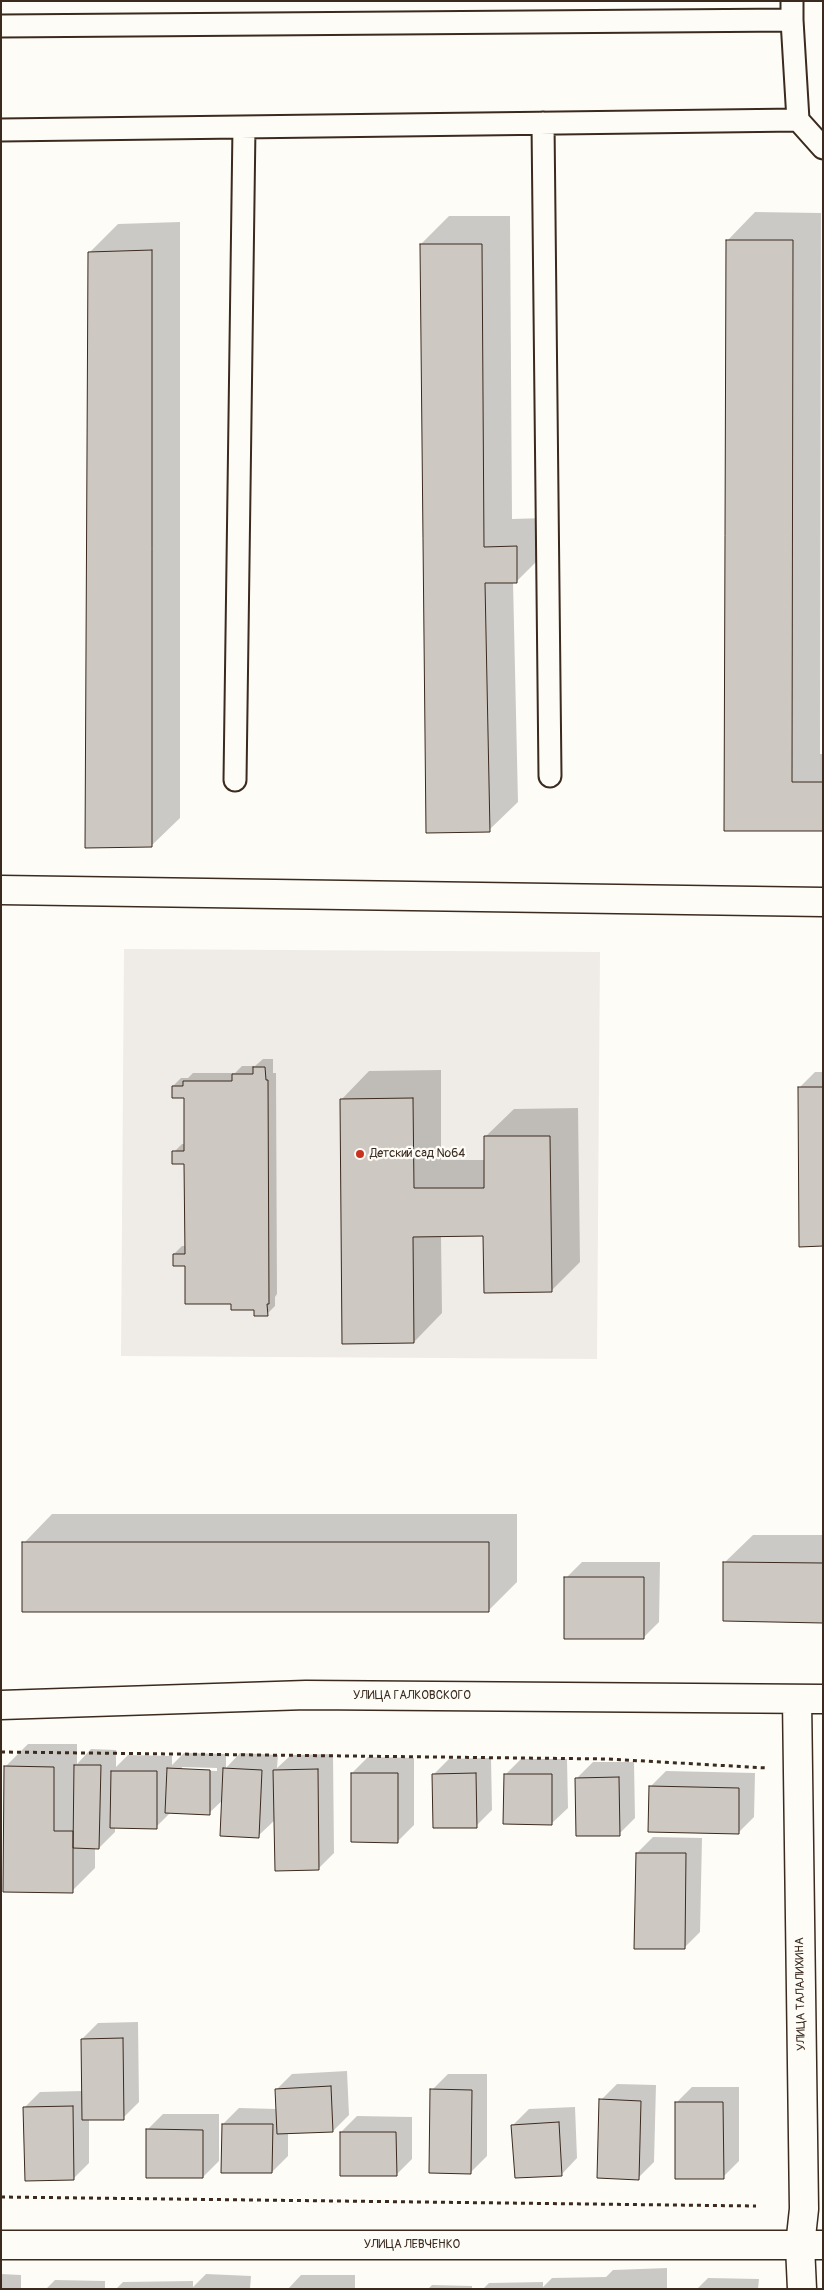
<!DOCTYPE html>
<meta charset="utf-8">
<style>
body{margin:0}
#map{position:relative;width:824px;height:2290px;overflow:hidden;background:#fdfcf7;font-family:Pangolin,sans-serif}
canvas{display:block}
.frame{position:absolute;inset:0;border:2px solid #3b2a1e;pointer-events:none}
</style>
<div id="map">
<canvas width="824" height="2290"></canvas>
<div class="frame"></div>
</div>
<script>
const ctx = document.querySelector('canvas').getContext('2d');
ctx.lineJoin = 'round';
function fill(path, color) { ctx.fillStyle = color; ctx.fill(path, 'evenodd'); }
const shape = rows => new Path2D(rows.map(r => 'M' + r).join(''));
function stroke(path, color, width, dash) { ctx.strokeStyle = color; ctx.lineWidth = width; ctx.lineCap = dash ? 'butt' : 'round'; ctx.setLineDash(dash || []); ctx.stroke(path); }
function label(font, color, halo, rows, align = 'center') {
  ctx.font = font + ' Pangolin,sans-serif'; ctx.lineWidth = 4.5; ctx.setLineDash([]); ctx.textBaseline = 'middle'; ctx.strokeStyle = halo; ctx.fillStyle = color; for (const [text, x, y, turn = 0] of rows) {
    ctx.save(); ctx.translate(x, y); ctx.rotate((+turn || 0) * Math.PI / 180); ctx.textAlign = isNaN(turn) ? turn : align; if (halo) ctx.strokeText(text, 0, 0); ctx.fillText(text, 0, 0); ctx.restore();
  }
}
fill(shape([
 [124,949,600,952,597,1359,121,1356]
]), '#efece7');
fill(shape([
 [755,212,821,213,820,754,823,754,823,830,725,830,727,241],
 [449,216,510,216,512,519,545,518,545,553,517,581,513,581,518,802,489,830,421,244],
 [180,222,180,818,151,846,89,253,118,224],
 [263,1059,273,1059,273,1073,276,1073,277,1294,275,1297,275,1306,267,1314,232,1303,174,1254,182,1246,186,1246,185,1162,174,1152,182,1144,185,1144,185,1097,173,1086,181,1078,188,1078,193,1073,235,1073,242,1066,255,1066],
 [441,1070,441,1160,485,1160,485,1137,514,1109,578,1108,580,1262,552,1290,484,1235,441,1236,442,1313,414,1342,341,1100,369,1071],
 [815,1072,823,1072,823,1245,799,1088],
 [52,1514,517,1514,517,1582,489,1610,24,1543],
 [753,1535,823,1535,823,1622,724,1563],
 [582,1562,660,1562,659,1622,643,1638,566,1578],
 [28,1744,77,1744,77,1764,91,1749,116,1750,116,1767,128,1755,172,1756,172,1765,184,1753,226,1754,226,1768,240,1753,278,1755,277,1768,291,1755,333,1754,334,1853,318,1869,276,1819,258,1836,223,1800,209,1813,171,1812,156,1827,115,1827,115,1832,99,1848,95,1847,95,1868,72,1891,5,1767],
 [182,1767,217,1768,217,1771,182,1770],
 [368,1757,414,1758,414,1825,398,1841,352,1773],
 [491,1758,492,1810,476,1826,433,1775,449,1759],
 [521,1759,567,1759,568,1808,551,1824,505,1775],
 [593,1762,634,1762,635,1818,619,1834,577,1778],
 [666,1771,755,1773,754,1817,738,1833,650,1787],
 [653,1837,702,1838,700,1932,684,1948,637,1853],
 [138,2022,139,2102,123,2118,89,2118,89,2163,73,2179,24,2108,40,2092,83,2091,82,2039,98,2023],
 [347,2071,349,2115,333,2131,288,2132,288,2156,272,2172,223,2124,239,2108,277,2109,276,2090,292,2074],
 [448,2074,487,2074,487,2156,471,2172,432,2090],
 [617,2084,656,2085,654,2162,638,2178,601,2100],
 [692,2087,739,2087,739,2161,723,2177,676,2103],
 [575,2107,577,2158,561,2175,513,2125,529,2109],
 [163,2114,219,2114,219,2161,203,2177,147,2130],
 [357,2116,412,2117,412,2159,396,2175,341,2132],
 [667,2268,667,2289,483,2289,489,2283,543,2282,543,2287,552,2278,606,2277,613,2270],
 [1,2274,21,2275,21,2289,1,2289],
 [206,2274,251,2276,250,2289,116,2289,123,2282,193,2281,193,2287],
 [301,2275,355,2275,355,2289,288,2289],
 [708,2278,759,2279,758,2289,697,2289],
 [55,2280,105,2281,105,2289,46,2289],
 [432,2285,472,2286,472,2289,428,2289]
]), '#0003');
const building = shape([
 [726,240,793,240,792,782,823,782,823,831,724,831,726,240],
 [420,244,482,244,484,547,517,546,517,583,485,583,490,832,426,833,420,244],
 [152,250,152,847,85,848,88,252,152,250],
 [253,1067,265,1067,266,1080,268,1080,269,1304,267,1304,268,1316,254,1316,254,1310,231,1310,231,1304,185,1304,185,1266,173,1266,173,1254,185,1254,184,1164,172,1164,172,1151,184,1151,184,1098,172,1098,172,1086,183,1086,183,1081,232,1081,232,1074,253,1074,253,1067],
 [798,1087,823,1087,823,1246,799,1247,798,1087],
 [413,1098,414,1188,484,1188,484,1136,550,1136,552,1292,484,1293,483,1236,413,1237,414,1343,342,1344,340,1099,413,1098],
 [22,1542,489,1542,489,1612,22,1612,22,1542],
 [723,1562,823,1563,823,1623,723,1621,723,1562],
 [564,1577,644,1577,644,1639,564,1639,564,1577],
 [74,1765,101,1765,99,1849,73,1848,74,1765],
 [4,1766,54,1767,54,1831,73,1831,73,1893,3,1892,4,1766],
 [167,1768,210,1770,210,1815,165,1813,167,1768],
 [223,1768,262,1770,259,1838,220,1836,223,1768],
 [318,1769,319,1870,275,1871,273,1770,318,1769],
 [111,1771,157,1771,157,1829,110,1828,111,1771],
 [351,1773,398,1773,398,1843,351,1842,351,1773],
 [476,1773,477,1828,433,1828,432,1774,476,1773],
 [504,1774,552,1774,552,1825,503,1824,504,1774],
 [619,1777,620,1836,576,1836,575,1778,619,1777],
 [649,1786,739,1788,739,1834,648,1832,649,1786],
 [636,1853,686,1853,685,1949,634,1949,636,1853],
 [123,2038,124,2120,82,2120,81,2039,123,2038],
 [331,2086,333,2132,277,2134,275,2089,331,2086],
 [430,2089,472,2090,471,2174,429,2173,430,2089],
 [599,2099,641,2101,639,2180,597,2178,599,2099],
 [675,2102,723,2102,724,2179,675,2179,675,2102],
 [73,2106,74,2180,25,2181,23,2107,73,2106],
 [559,2122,562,2176,515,2178,511,2125,559,2122],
 [222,2124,273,2124,272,2173,221,2173,222,2124],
 [146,2129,203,2130,203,2178,146,2178,146,2129],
 [340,2132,396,2132,397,2176,340,2176,340,2132]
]);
fill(building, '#cdc8c2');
stroke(building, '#3b2a1e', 1);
const lane = shape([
 [1,26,792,20,792,1],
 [798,120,823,148],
 [543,123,550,776],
 [1,130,798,120,792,20],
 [235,780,244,127]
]);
const street = shape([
 [1,890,823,902],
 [797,1699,804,2209,800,2246,802,2289],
 [1,1705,306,1695,823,1699],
 [1,2245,823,2245]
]);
stroke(lane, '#3b2a1e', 25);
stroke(street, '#3b2a1e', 31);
stroke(shape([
 [1,1752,608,1759,767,1768],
 [1,2197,756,2206]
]), '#3b2a1e', 3, [4, 4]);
stroke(lane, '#fdfcf7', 21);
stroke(street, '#fdfcf7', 28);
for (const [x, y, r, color] of [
 [360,1154,5,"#c8321e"]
]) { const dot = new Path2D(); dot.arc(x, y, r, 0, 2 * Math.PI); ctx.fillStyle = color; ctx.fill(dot); stroke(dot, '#fdfcf7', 2); }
label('12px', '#3b2a1e', '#fdfcf7', [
 ["Детский сад №64",370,1154]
], 'left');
label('12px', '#3b2a1e', '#fdfcf7', [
 ["УЛИЦА ГАЛКОВСКОГО",412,1696],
 ["УЛИЦА ТАЛАЛИХИНА",801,1994,-91],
 ["УЛИЦА ЛЕВЧЕНКО",412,2245]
]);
</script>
